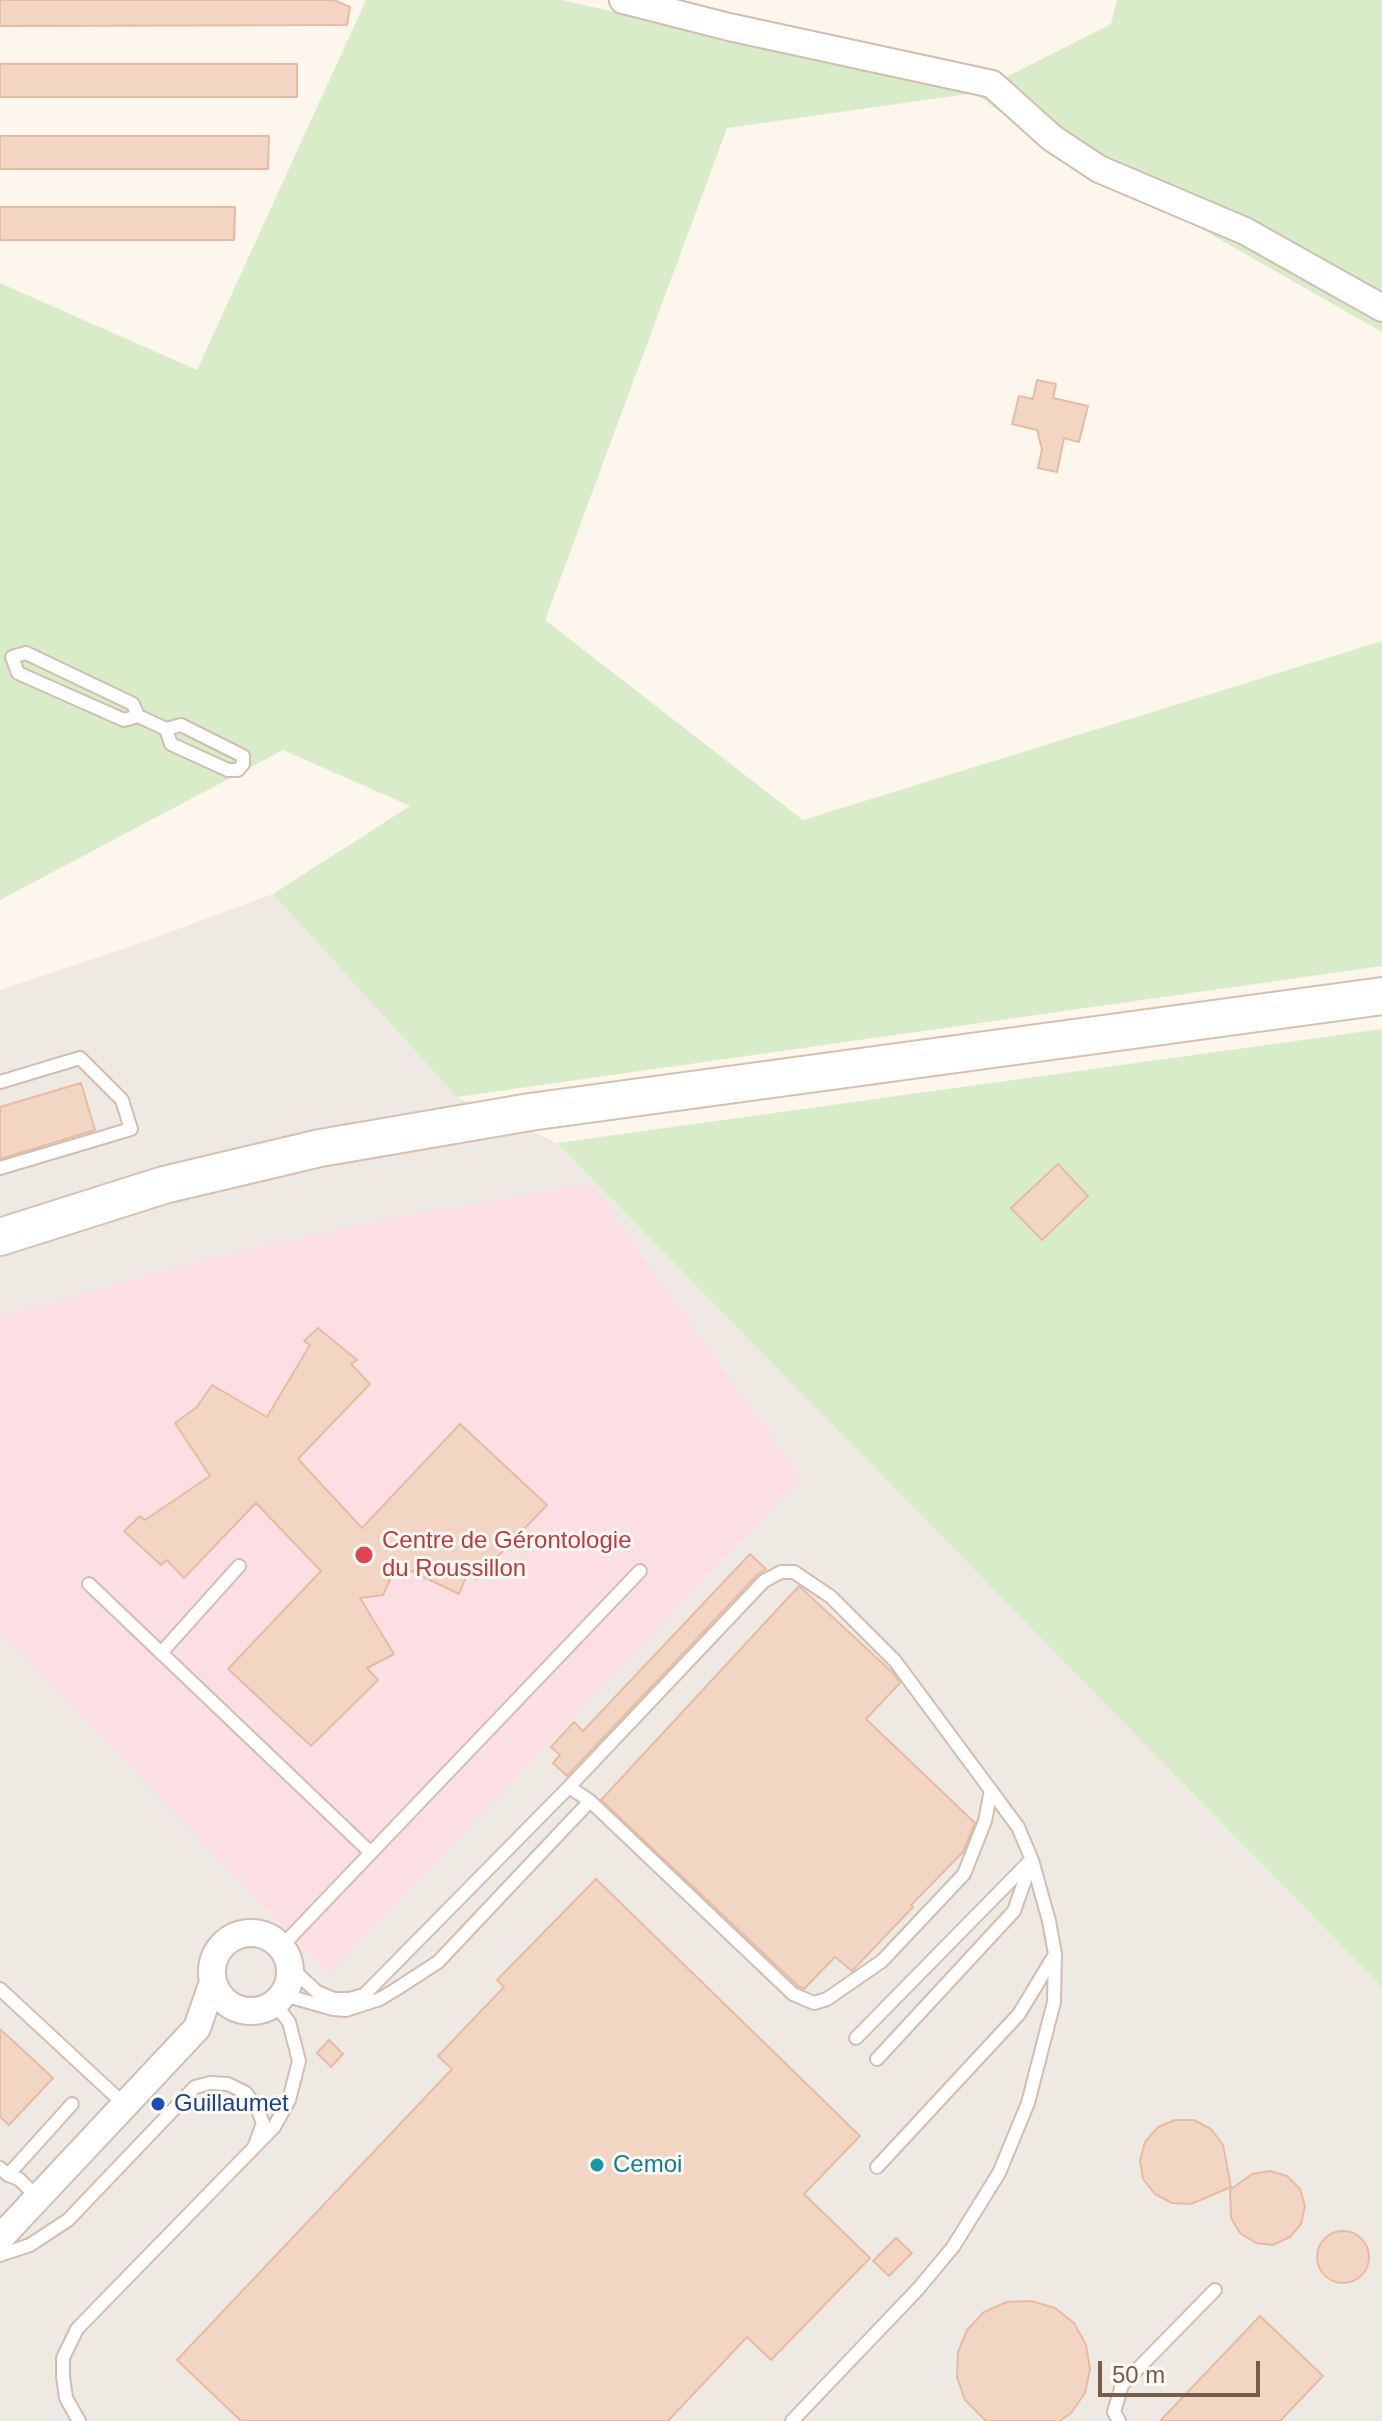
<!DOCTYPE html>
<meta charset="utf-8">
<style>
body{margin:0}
#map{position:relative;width:1382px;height:2421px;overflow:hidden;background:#fdf6ec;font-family:Helvetica,sans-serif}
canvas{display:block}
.scale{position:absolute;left:1098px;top:2361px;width:162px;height:36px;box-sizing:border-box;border:4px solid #7a5c4d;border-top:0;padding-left:10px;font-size:24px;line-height:28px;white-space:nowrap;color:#7a5c4d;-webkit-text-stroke:6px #fffaf3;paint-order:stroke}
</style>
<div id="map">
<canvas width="1382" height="2421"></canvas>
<div class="scale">50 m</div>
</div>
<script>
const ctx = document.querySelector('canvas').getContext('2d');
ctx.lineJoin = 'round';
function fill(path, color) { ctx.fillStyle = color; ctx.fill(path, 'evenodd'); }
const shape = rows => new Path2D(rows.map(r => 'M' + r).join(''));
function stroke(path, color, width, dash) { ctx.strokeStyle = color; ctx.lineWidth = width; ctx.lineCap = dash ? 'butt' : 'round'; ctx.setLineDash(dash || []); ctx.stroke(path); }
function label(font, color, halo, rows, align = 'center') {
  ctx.font = font + ' Helvetica,sans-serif'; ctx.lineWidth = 6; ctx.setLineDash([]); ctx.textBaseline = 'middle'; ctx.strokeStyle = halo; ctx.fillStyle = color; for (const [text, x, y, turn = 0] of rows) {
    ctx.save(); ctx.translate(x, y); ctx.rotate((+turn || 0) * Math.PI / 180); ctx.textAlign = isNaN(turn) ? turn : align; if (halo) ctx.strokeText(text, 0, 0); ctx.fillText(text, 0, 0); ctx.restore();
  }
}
fill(shape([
 [273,894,457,1097,557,1143,1382,1987,1382,2421,0,2421,0,990,132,946]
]), '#efe9e4');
fill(shape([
 [591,1184,801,1478,329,1974,0,1632,0,1317,216,1257,392,1218]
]), '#fbdfe3');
fill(shape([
 [366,0,562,0,975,93,1111,24,1117,0,1382,0,1382,332,1184,219,1088,178,975,93,727,128,545,620,803,820,1382,641,1382,966,457,1097,273,894,410,806,283,750,0,900,0,283,197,370],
 [1382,1029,1382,1987,557,1143]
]), '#d8ecc9');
const building = shape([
 [0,0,334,0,350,7,347,25,0,26,0,0],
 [0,64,297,64,297,97,0,97,0,64],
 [0,136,269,136,268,169,0,169,0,136],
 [0,207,235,207,234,240,0,240,0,207],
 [1037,380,1056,384,1053,398,1088,406,1079,442,1064,438,1057,472,1038,468,1042,449,1037,430,1012,424,1019,396,1033,399,1037,380],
 [81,1083,95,1130,0,1159,0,1107,81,1083],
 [1058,1164,1088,1196,1042,1240,1011,1208,1058,1164],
 [318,1328,357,1360,351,1364,370,1384,298,1459,362,1528,460,1424,547,1505,476,1579,469,1569,459,1594,397,1564,383,1595,360,1598,394,1654,367,1668,378,1680,311,1746,228,1669,321,1571,256,1503,184,1578,167,1560,161,1565,124,1531,140,1516,145,1520,210,1476,175,1423,197,1407,212,1385,267,1417,310,1345,304,1341,318,1328],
 [750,1554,766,1569,757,1575,567,1776,553,1763,560,1755,551,1747,574,1722,583,1731,750,1554],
 [799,1586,893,1673,900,1683,866,1719,975,1823,963,1852,911,1905,913,1907,852,1971,835,1957,804,1989,798,1986,601,1800,799,1586],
 [596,1879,860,2136,804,2194,870,2258,771,2360,747,2337,668,2421,241,2421,177,2360,452,2069,438,2056,504,1987,497,1980,596,1879],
 [0,2029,53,2078,9,2125,0,2117,0,2029],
 [329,2040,343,2054,331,2067,317,2053,329,2040],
 [1175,2120,1194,2120,1211,2129,1223,2145,1231,2187,1191,2204,1172,2203,1155,2194,1143,2179,1140,2160,1145,2142,1158,2127,1175,2120],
 [1270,2171,1287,2176,1300,2189,1305,2206,1301,2224,1290,2237,1273,2245,1256,2243,1240,2233,1231,2218,1230,2190,1252,2174,1270,2171],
 '1317 2257a26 26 0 1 1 52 0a26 26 0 1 1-52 0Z',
 [896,2238,912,2253,889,2276,873,2261,896,2238],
 [1031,2301,1055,2308,1074,2323,1086,2345,1090,2369,1085,2393,1071,2413,1060,2421,986,2421,965,2400,957,2377,958,2352,967,2330,984,2312,1007,2302,1031,2301],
 [1260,2316,1323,2376,1280,2421,1160,2421,1260,2316]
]);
fill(building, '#f3d5c3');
stroke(building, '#e6bba3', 2);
const service = shape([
 [138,716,124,720,18,673,12,657,26,653,133,704,138,716,166,729,181,725,243,756,243,764,238,770,228,770,171,744,166,729],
 [0,1082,80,1058,122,1100,131,1129,0,1168],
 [89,1584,371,1853],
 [161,1653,239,1566],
 [569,1787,590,1801,793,1994,814,2003,827,1999,882,1961,964,1874,985,1821,991,1790],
 [281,1947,640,1571],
 [291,1968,317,1992,334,1999,349,1999,364,1995,569,1787,764,1581,781,1572,794,1572,831,1597,895,1661,1018,1827,1032,1860,1049,1921,1055,1954,1054,2002,1028,2103,999,2173,953,2247,918,2289,792,2421],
 [0,1989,125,2105],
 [284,1995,333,2009,346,2010,380,1999,398,1988,438,1962,590,1801],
 [856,2038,1028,1863],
 [877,2059,1014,1911,1032,1860],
 [877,2167,1019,2014,1054,1956],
 [0,2168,8,2175,72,2104],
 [8,2175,19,2179,38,2198],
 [0,2255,30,2245,68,2220,195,2087,210,2083,228,2084,246,2093,257,2108,263,2123,255,2145],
 [79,2421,66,2398,63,2376,63,2358,77,2329,274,2127,289,2100,299,2061,289,2022,275,2004],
 [1119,2421,1114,2412,1122,2385,1215,2290]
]);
const minor = shape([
 [623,0,729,27,992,84,1052,138,1099,169,1245,231,1382,308],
 '212 1972a39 39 0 1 1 78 0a39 39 0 1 1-78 0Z',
 [0,2238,197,2028,213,1982]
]);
const secondary = shape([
 [0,1237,164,1185,320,1148,530,1112,1382,996]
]);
stroke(service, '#d1beb0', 16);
stroke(minor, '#d1beb0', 30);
stroke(secondary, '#d6c0b0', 40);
stroke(service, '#fff', 12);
stroke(minor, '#fff', 26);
stroke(secondary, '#fff', 36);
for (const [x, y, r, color] of [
 [364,1555,10,"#e0444e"],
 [158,2104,8,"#1a4fb4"],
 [597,2165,8,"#0f9aa8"]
]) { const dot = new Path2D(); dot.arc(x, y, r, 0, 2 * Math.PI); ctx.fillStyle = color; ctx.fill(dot); stroke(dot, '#fffaf3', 3); }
label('24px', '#be3a42', '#fffaf3', [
 ["Centre de Gérontologie",382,1541],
 ["du Roussillon",382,1569]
], 'left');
label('24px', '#164399', '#fffaf3', [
 ["Guillaumet",174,2104]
], 'left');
label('24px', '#0d838f', '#fffaf3', [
 ["Cemoi",613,2165]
], 'left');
</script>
